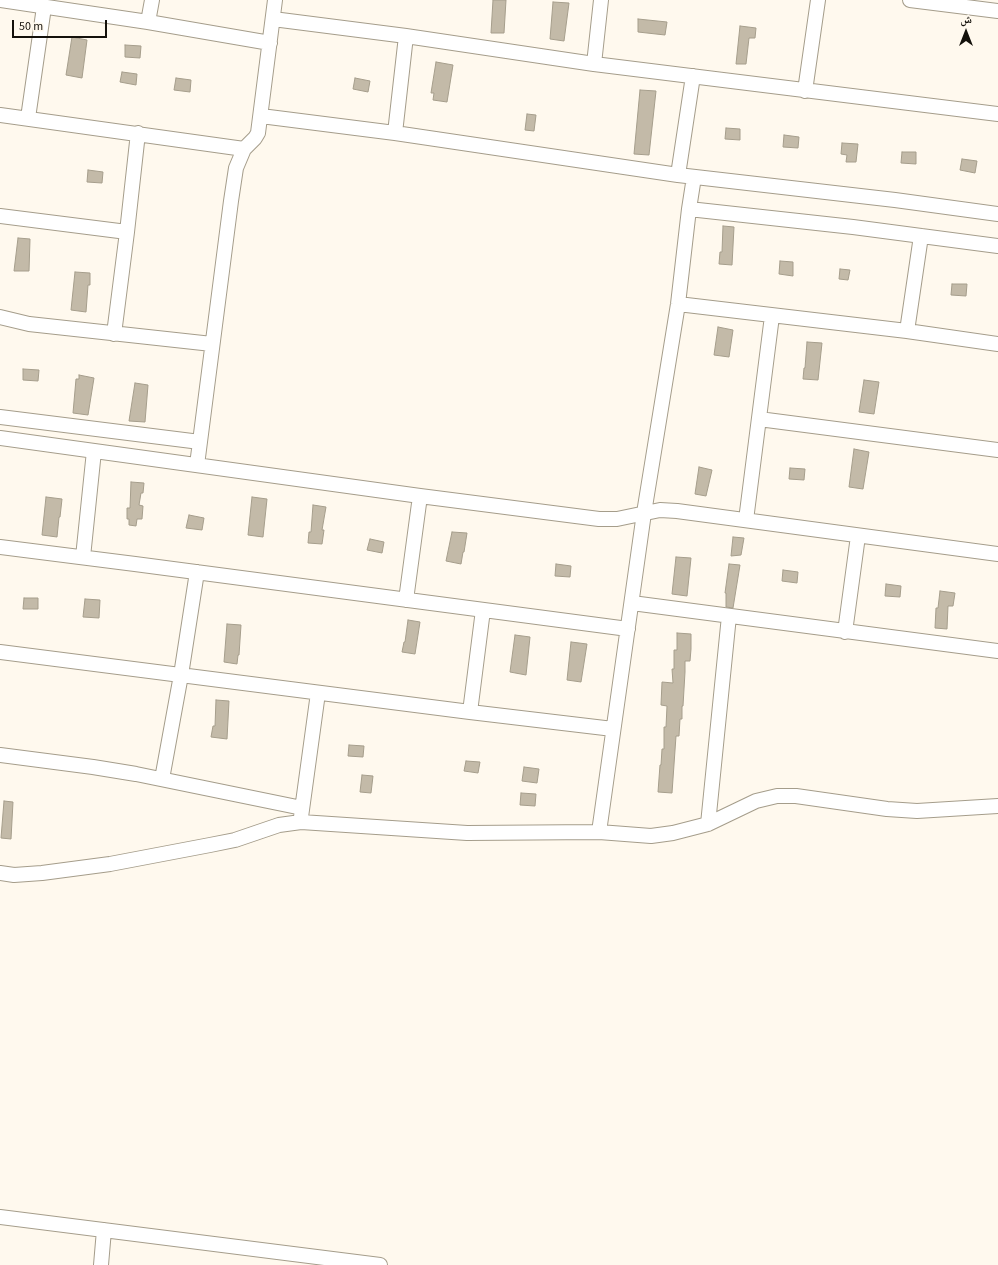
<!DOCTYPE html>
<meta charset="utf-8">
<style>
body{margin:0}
#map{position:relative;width:998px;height:1265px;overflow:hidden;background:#fff9ee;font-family:"Source Sans 3","Noto Naskh Arabic",sans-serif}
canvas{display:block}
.north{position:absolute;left:946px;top:12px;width:40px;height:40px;-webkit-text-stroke:3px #fff9ee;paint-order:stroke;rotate:0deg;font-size:11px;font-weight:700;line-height:16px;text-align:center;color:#14110b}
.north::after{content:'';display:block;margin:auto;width:14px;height:18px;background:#14110b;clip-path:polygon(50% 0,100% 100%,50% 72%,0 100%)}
.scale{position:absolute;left:12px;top:20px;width:95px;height:18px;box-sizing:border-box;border:2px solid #14110b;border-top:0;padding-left:5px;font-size:12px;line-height:14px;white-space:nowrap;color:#14110b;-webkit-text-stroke:3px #fff9ee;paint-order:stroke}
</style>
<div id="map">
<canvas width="998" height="1265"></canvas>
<div class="north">ش</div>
<div class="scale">50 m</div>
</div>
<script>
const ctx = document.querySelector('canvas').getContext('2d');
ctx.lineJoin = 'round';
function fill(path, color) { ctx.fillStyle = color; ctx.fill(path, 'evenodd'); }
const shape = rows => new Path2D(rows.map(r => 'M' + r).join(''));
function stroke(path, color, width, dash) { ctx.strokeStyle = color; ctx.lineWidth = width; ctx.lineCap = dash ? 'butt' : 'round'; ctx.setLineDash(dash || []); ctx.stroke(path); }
const building = shape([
 [493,0,506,0,504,33,491,33,493,0],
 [553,2,569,3,564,41,550,39,553,2],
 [638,19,667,22,665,35,638,32,638,19],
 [740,26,756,28,755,38,749,38,746,64,736,64,740,26],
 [72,37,87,40,82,78,66,75,72,37],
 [125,45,141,46,140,58,125,57,125,45],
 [436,62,453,65,447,102,433,100,434,93,431,93,436,62],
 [122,72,137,74,136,85,120,82,122,72],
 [176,78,191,80,190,92,174,90,176,78],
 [355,78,370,81,368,92,353,89,355,78],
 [640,90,656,91,649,155,634,154,640,90],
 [527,114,536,115,534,131,525,130,527,114],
 [726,128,740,129,740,140,725,139,726,128],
 [784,135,799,137,798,148,783,147,784,135],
 [842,143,858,144,856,162,846,162,847,155,841,154,842,143],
 [902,152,916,152,916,164,901,163,902,152],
 [962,159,977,161,975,173,960,170,962,159],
 [88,170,103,172,102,183,87,182,88,170],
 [723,226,734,227,732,265,719,264,720,252,722,252,723,226],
 [18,238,30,239,29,271,14,271,18,238],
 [780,261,793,262,793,276,779,274,780,261],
 [840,269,850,270,848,280,839,279,840,269],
 [75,272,90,273,90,285,88,285,86,312,71,310,75,272],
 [952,284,967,284,966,296,951,295,952,284],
 [718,327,733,330,729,357,714,355,718,327],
 [807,342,822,343,818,380,803,379,804,368,805,368,807,342],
 [23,369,39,370,38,381,23,380,23,369],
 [79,375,94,378,88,415,73,413,76,379,79,379,79,375],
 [864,380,879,382,874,414,859,412,864,380],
 [135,383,148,385,145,422,129,421,135,383],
 [854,449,869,452,863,489,849,487,854,449],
 [699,467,712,470,706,496,695,494,699,467],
 [790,468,805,469,804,480,789,479,790,468],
 [131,482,144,483,143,493,141,493,139,505,143,506,142,519,137,519,136,526,129,525,129,519,127,519,127,508,130,508,131,482],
 [46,497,62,499,60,517,59,517,57,537,42,535,46,497],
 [252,497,267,499,263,537,248,535,252,497],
 [313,505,326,507,322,530,324,530,322,544,308,543,309,532,311,532,313,505],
 [189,515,204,518,202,530,186,528,189,515],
 [452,532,467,533,464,552,463,552,461,564,446,561,452,532],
 [733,537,744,538,741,555,731,556,733,537],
 [370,539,384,542,382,553,367,550,370,539],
 [676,557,691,558,687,596,672,594,676,557],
 [556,564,571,566,570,577,555,576,556,564],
 [729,564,740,565,733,608,726,607,726,593,725,593,729,564],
 [783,570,798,572,797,583,782,581,783,570],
 [886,584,901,586,900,597,885,596,886,584],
 [940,591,955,593,953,606,948,606,947,629,935,628,936,608,938,608,940,591],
 [24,598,38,598,38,609,23,609,24,598],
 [85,599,100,600,99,618,83,617,85,599],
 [408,620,420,622,415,654,402,652,404,642,405,642,408,620],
 [227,624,241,625,239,655,238,655,237,664,224,662,227,624],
 [677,633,691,634,691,649,690,661,685,661,685,672,683,706,682,706,682,719,680,719,679,736,676,736,672,793,658,792,660,765,661,765,662,749,664,749,664,727,666,727,667,706,661,705,662,682,673,683,672,669,674,669,674,650,677,650,677,633],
 [515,635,530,637,526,675,510,672,515,635],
 [571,642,587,644,581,682,567,680,571,642],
 [216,700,229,701,227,739,211,737,213,726,215,726,216,700],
 [349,745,364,746,363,757,348,756,349,745],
 [466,761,480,762,478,773,464,771,466,761],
 [524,767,539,769,537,783,522,781,524,767],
 [362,775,373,776,371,793,360,792,362,775],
 [521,793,536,794,535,806,520,805,521,793],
 [4,801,13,802,11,839,1,838,4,801]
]);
fill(building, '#c3baa8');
stroke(building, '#a69e8c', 1);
const street = shape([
 [0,0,148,22,270,43],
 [910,0,998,11],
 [273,19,406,36,594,64,998,114],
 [148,22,152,0],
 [594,64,601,0],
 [805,91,818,0],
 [0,115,244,149],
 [261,116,395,133,678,175,693,76],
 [28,118,44,7],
 [395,133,406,36],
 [678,175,895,200,998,214],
 [689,209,694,177],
 [0,216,127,232],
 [678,304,907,331,998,344],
 [0,317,29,324,212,344],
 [907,331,921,236],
 [114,334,127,232,138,133],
 [0,417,200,442],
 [759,419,998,450],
 [0,438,420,496,599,519,617,519,660,510,677,511,998,554],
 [197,465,231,201,236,168,244,149,255,138,258,133,275,0],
 [746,520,772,316],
 [0,547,135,564,628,629],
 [83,557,94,451],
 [406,600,420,496],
 [632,603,998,651],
 [845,632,858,536],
 [0,652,470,712,613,729],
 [470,712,483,610],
 [0,755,93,767,136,774,302,808],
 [162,779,181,675,197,572],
 [301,817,318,693],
 [708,824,729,616],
 [599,832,644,513,678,304,689,209,853,227,998,246],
 [0,873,14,875,42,873,110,864,210,845,235,840,279,825,301,822,467,833,599,832,651,836,673,833,708,824,756,801,777,796,796,796,887,809,917,811,998,806],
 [0,1217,380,1265],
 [101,1265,104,1230]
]);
stroke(street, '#a59d8b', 16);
stroke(street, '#fff', 14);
</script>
